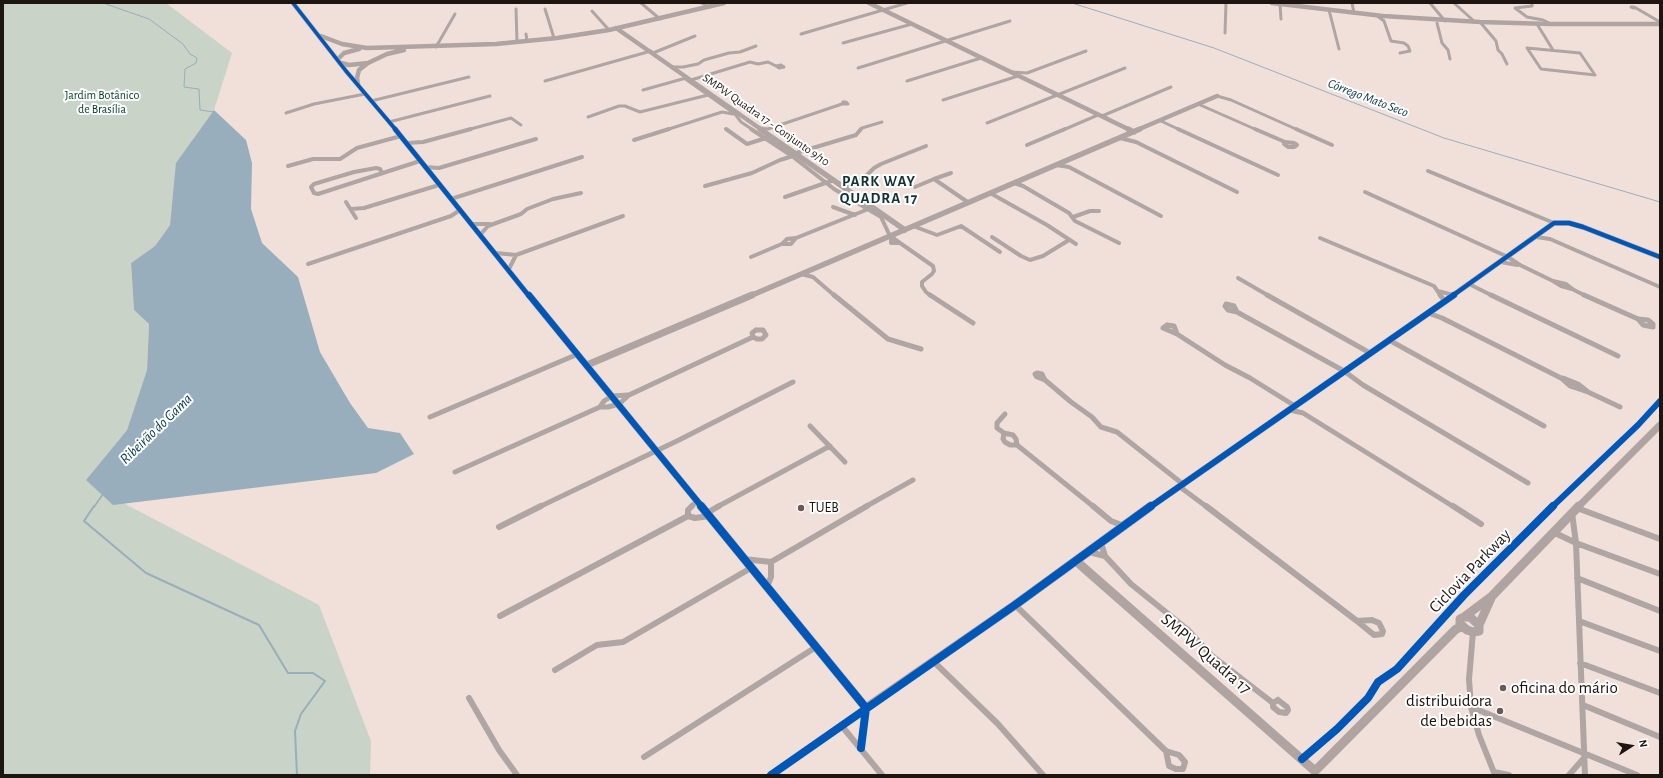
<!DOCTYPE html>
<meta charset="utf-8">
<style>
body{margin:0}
#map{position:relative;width:1663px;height:778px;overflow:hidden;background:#f0e0d9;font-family:"Alegreya Sans",sans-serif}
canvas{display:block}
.frame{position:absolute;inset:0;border:4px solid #1e1410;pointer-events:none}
.north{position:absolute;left:1611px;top:726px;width:40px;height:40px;-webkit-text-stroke:3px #fff;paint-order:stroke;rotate:78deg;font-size:11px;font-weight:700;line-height:16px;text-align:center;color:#1e1410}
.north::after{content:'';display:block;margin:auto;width:14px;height:18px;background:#1e1410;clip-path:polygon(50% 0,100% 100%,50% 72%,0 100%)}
</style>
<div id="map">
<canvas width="1663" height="778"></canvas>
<div class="frame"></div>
<div class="north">N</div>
</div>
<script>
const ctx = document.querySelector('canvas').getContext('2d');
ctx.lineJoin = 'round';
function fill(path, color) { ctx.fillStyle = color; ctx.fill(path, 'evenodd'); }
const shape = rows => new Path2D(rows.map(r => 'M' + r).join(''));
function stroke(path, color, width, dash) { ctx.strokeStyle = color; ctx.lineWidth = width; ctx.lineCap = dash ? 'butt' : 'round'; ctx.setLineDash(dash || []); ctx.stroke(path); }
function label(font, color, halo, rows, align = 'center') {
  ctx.font = font + ' "Alegreya Sans",sans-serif'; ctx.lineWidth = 4; ctx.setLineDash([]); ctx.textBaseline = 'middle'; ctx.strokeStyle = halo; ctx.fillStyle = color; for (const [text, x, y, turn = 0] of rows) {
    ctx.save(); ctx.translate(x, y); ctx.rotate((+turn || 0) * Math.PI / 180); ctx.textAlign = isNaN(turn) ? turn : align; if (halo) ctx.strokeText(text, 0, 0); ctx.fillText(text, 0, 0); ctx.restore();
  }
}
fill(shape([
 [3,3,166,3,232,53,214,110,193,139,173,197,170,225,155,246,131,263,134,310,149,324,147,370,127,430,86,480,125,504,319,605,371,741,370,775,3,775]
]), '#c9d3c7');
fill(shape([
 [214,110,246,140,252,163,251,209,262,243,298,277,320,352,350,403,368,428,400,433,414,454,376,473,113,505,86,480,127,430,147,370,149,324,134,310,131,263,155,246,170,225,176,163]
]), '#98aebc');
stroke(shape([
 [103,3,149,19,183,44,190,54,197,58,196,63,185,69,184,87,199,89,200,110,214,112],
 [1072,3,1214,48,1444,138,1660,202]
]), '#98aebc', 1);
stroke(shape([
 [94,507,103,494]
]), '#98aebc', 1.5);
stroke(shape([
 [94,506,84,521,146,573,259,625,288,673,313,673,325,681,301,714,295,731,297,775]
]), '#98aebc', 2);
stroke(shape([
 [641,3,660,19],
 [701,3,710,7],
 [1352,3,1354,13],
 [1430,3,1445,21],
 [1454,3,1475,22],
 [1532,3,1532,6,1515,8,1527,17,1543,20,1551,24],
 [1280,4,1281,19],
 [1631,7,1633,7,1636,8,1633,8,1631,7],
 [1636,8,1660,22],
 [516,9,517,42],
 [545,9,554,38],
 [1329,10,1339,49],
 [592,11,609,30],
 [1376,15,1384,21,1391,41,1404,43,1408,46,1410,51,1400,53],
 [1480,22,1496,41,1498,50,1502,54,1507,64],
 [1437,23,1442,43,1448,50,1450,59],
 [1537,24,1553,50],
 [1225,33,1226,3],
 [526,34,527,41],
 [801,34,907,3],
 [843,43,912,24],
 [436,47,455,14],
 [1527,48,1580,53,1595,75,1541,69,1527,48],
 [653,53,695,36],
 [781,65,784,67,779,68,776,66,781,65],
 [672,67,683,67,698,64,704,60,729,53,740,52,756,46],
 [858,68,1010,21],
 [1011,72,1027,73,1086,51],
 [684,78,735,114,741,122,753,130],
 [691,80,750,62,758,64,768,62,776,66],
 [545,81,651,51],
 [907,81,981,58],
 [643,90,686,78],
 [1217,96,1231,100,1298,130],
 [943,100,1018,76],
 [371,101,469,77],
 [843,102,846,102,848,104,842,104,843,102],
 [1198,104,1257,130],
 [286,113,314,104,365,94],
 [1102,116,1171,87],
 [588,117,619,106,625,106,640,112,708,95],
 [1161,121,1180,130],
 [389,122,490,96],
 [987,123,1125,68],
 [760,128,768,129,842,104],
 [726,129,727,130],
 [467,130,511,118,521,125],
 [666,130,722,112,733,114],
 [860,130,862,128,882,122],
 [1063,130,1098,115]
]), '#afa5a3', 3);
stroke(shape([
 [726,129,747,144,766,138],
 [751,129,792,156,834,189,881,217,890,236,933,266,934,271,932,274,922,282,922,286,926,292,931,296],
 [1178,129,1278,175],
 [1255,129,1285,142],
 [1296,129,1332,145],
 [1120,138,1136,142,1237,192],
 [634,140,669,129],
 [1285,142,1294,143,1297,145,1294,147,1288,147,1284,144,1285,142],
 [407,143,423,142,471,129],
 [1027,145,1065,129],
 [796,153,856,135,861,129],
 [1056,165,1069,167,1161,216],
 [288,166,313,159,340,159,357,148,401,136],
 [425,167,439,168,536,139],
 [1428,171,1554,223],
 [382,173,380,169,376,168,354,172,314,184,311,187,314,193,318,194,420,161],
 [934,179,951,173],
 [1014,183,1023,186,1069,213,1075,221,1119,243],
 [705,186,752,173,780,160,793,156],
 [844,187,863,179,874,168,881,164,926,146],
 [915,187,934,179,969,203],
 [1365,192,1508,257,1520,265,1553,281,1566,284,1574,290,1586,296],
 [990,193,1047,225,1076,244],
 [785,197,834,180],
 [451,199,582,157],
 [346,202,356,218],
 [833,207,855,215],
 [351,209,364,208,439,185],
 [1073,217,1090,211,1099,211],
 [471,224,490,224],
 [913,226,937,235,961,226,1000,252],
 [480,235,488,226,521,214,527,209,553,199,581,193],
 [992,237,1021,256,1030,260,1043,256,1069,240],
 [1536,237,1550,239,1660,287],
 [894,238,891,240,891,243,900,243],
 [1320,238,1434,286,1441,296],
 [782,244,787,239,796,238,871,208],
 [782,244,791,244,796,238,795,239],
 [496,253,516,255,623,216],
 [751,257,784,243],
 [1501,262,1517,265],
 [308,264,451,216,460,210],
 [509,269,516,255],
 [801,274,813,277,835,296],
 [1238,278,1269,296],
 [1553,281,1561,286,1572,289],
 [1469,284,1493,296],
 [1438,291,1453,295]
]), '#afa5a3', 4);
stroke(shape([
 [834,295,888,339,921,349],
 [930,295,973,323],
 [1267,295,1370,353],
 [1440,295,1445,301],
 [1451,295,1453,295],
 [1491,295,1618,356],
 [1584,295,1638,319,1648,320,1653,324,1653,327],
 [1226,304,1234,306,1237,312,1228,310,1225,306,1226,304],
 [1237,312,1344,371,1363,385,1528,483],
 [1428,313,1442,318,1561,378,1570,386,1588,392,1620,407],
 [1638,319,1643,325,1653,327],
 [1167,325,1174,326,1177,334,1163,328,1167,325],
 [756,330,763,330,766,335,762,339,757,339,753,337,752,333,756,330],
 [1177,334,1225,365,1250,378,1295,406],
 [1389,340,1544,426],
 [1037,373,1042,374,1045,380,1037,377,1035,374,1037,373],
 [1563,378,1578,384,1587,391],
 [1045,380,1071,402,1092,417,1101,427,1117,432,1184,485],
 [600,407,604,401,612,396,628,395],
 [1290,410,1303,413,1454,507],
 [1005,414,997,423,997,428,1004,433,1013,435,1016,439,1017,445,1094,507],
 [430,417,578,354],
 [810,426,845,462],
 [1004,433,1003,439,1005,442,1010,445,1017,445],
 [455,472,600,407,608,407,619,404,629,395,753,337],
 [1180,487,1207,507],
 [539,507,679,440,793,382],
 [691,507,697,501],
 [717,507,830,446],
 [865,507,913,480]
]), '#afa5a3', 5);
stroke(shape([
 [1093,506,1111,521,1124,526],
 [1206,506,1357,621],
 [1453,506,1481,524],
 [1577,508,1660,539],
 [707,513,719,506],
 [1572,513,1576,543,1585,775],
 [688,516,688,510,692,506],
 [499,527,541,506],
 [1553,532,1576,543,1660,574],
 [1101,543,1105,556,1131,584,1188,630,1211,655,1273,703],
 [1089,552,1105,556],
 [744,559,771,562,867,506],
 [1577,578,1660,611],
 [767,587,771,577,771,562],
 [1015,605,1166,751],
 [500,616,688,516,695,518,710,516],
 [1372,620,1379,623,1383,631,1382,634,1374,635,1357,621,1372,620],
 [1579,621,1660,651],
 [1473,632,1469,679,1471,707,1479,735,1495,775],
 [933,661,998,724,1043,775],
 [1580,663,1660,693],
 [555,670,597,645,623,642,751,568],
 [469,698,499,750,517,775],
 [1278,700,1287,707,1288,710,1286,713,1279,712,1273,707,1273,703,1278,700],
 [1583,705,1660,737],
 [1471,707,1637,775],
 [841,725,882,775],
 [861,748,866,708],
 [1166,751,1179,755,1185,762,1183,769,1176,769,1169,766,1166,751],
 [644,757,816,647],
 [1494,772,1509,775],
 [771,775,866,708],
 [1569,775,1584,758]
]), '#afa5a3', 6);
stroke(shape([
 [293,3,346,71,396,130],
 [869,3,1130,130],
 [1272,3,1383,16,1480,22,1551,24,1660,24],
 [616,28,762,130],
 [321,36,342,44,367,48,496,44,557,38,609,30,724,3],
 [338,59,344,53,359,49],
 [341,63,349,65,368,63],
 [358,84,357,78,359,70,368,63,387,54,404,50],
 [1137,130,1217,96]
]), '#afa4a1', 4.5);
stroke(shape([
 [395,129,529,296],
 [760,129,905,230],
 [1128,129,1134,132],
 [750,296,1140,129],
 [1452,296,1554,223,1569,223,1583,227,1660,257]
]), '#afa4a1', 5.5);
stroke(shape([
 [529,295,702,507],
 [587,365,752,295],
 [1150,507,1454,295],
 [1578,507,1660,425]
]), '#afa4a1', 7);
stroke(shape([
 [701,506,866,708,1015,605,1151,506],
 [1076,561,1315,771,1456,629,1462,627],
 [1464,617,1492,596,1579,506],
 [1464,617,1470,617,1479,625,1479,631,1473,632,1467,630,1460,624,1460,619,1464,617],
 [1479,625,1492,596]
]), '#afa4a1', 9);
stroke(shape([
 [293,3,346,71,396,130]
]), '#0057b8', 3.5);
stroke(shape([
 [395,129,529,296],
 [1452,296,1554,223,1569,223,1583,227,1660,257]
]), '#0057b8', 4.5);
stroke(shape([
 [529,295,702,507],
 [1150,507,1454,295],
 [1552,507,1638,425,1660,401]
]), '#0057b8', 6);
stroke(shape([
 [701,506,866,708,861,748],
 [1302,759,1337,729,1368,698,1378,682,1397,669,1464,595,1553,506],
 [771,775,1015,605,1151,506]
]), '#0057b8', 8);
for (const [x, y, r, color] of [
 [801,508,4,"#685b56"],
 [1503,688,4,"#685b56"],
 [1500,711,4,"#685b56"]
]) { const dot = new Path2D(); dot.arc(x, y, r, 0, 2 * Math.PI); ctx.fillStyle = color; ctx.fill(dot); stroke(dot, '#fff', 1.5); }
label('12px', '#003a25', '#fff', [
 ["Jardim Botânico",102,95],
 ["de Brasília",102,109]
]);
label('12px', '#1e1410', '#fff', [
 ["SMPW Quadra 17 - Conjunto 9/10",766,120,35]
]);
label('italic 13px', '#00324b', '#fff', [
 ["Córrego Mato Seco",1368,98,21]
]);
label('14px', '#1e1410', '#fff', [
 ["TUEB",809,508]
], 'left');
ctx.letterSpacing = '1px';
label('bold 15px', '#0f3233', '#fff', [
 ["PARK WAY",879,181],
 ["QUADRA 17",879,198]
]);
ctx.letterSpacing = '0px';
label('italic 15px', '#00324b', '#fff', [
 ["Ribeirão do Gama",156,429,-44]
]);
label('17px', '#1e1410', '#fff', [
 ["Ciclovia Parkway",1470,571,-46],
 ["SMPW Quadra 17",1206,654,41]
]);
label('17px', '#1e1410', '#fff', [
 ["oficina do mário",1511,688],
 ["distribuidora",1492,701,"right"],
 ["de bebidas",1492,721,"right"]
], 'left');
</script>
